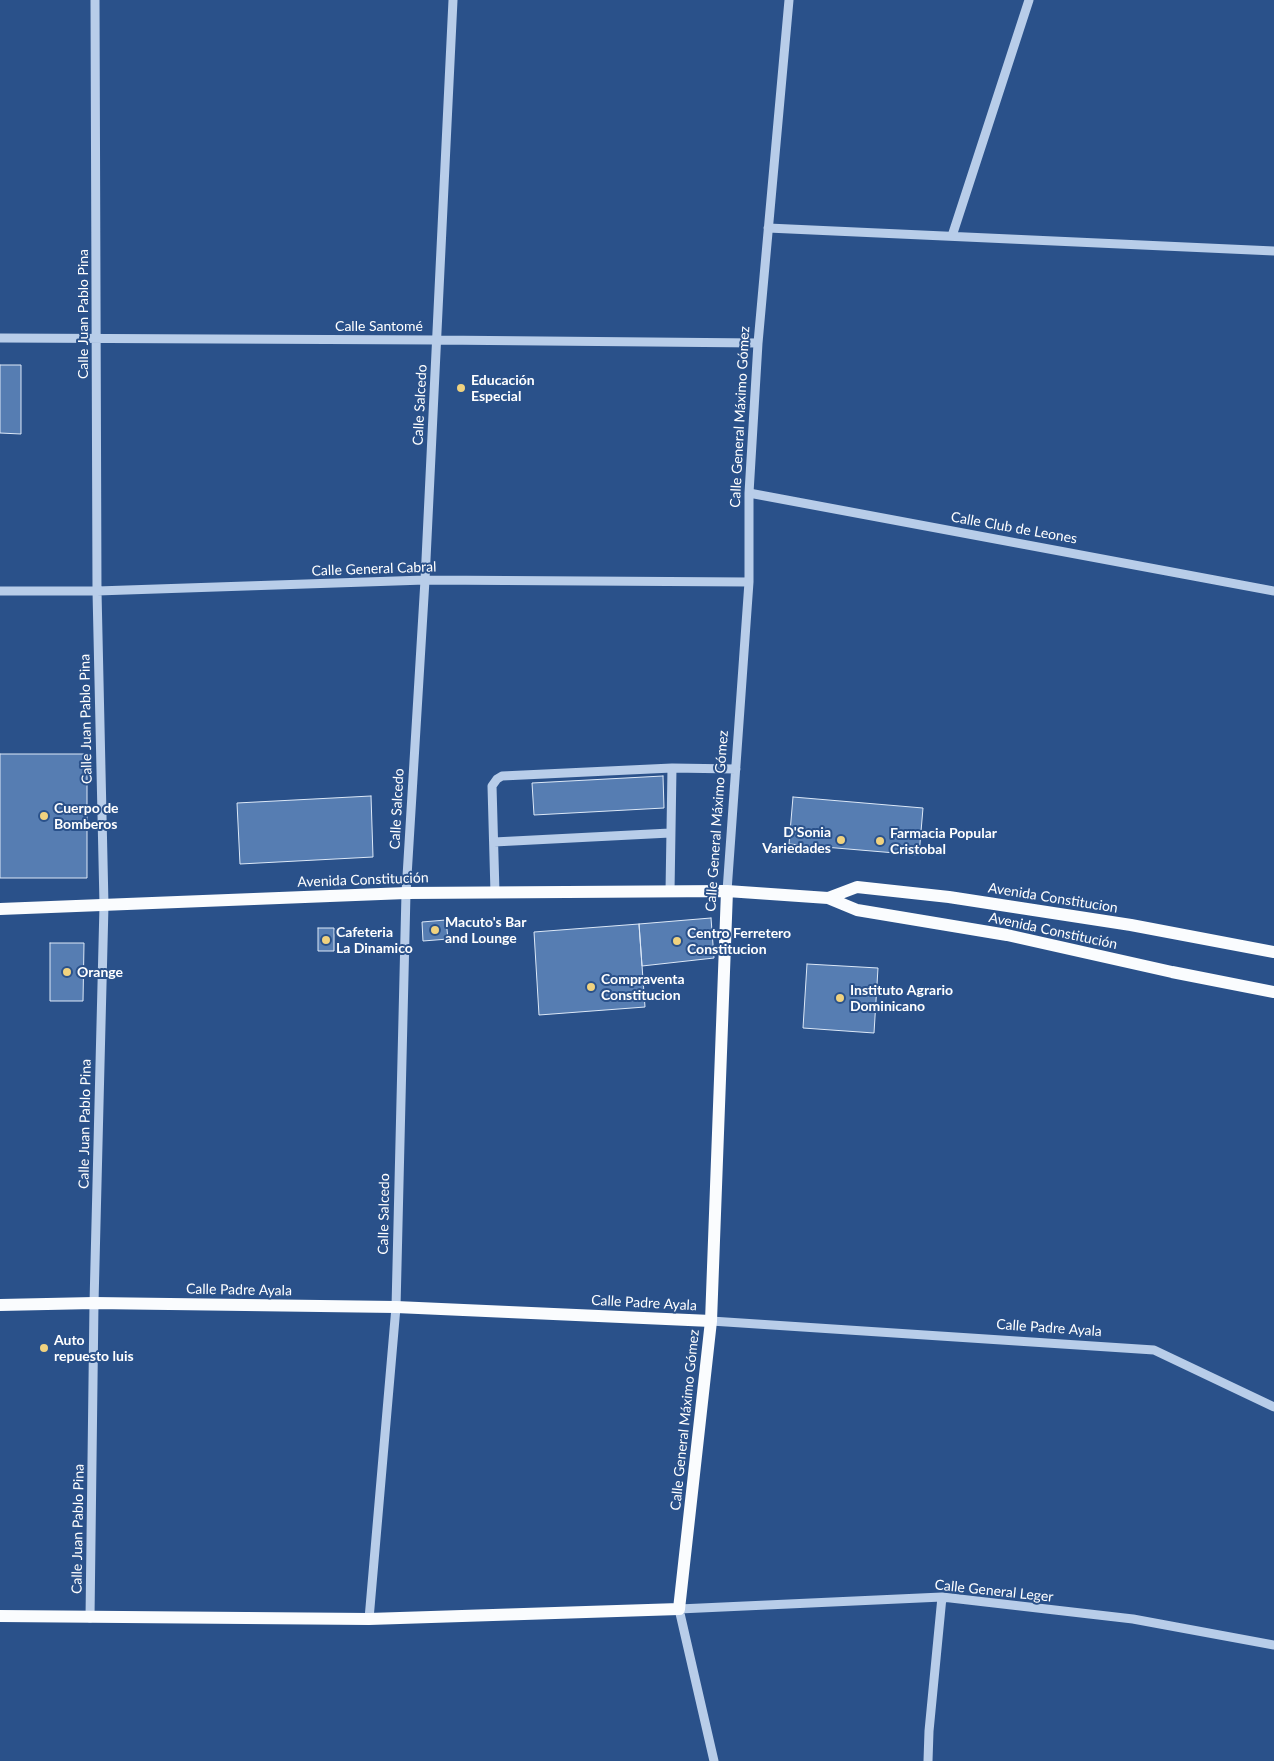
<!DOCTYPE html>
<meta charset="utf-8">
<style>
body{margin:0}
canvas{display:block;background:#2a518a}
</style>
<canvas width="1274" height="1761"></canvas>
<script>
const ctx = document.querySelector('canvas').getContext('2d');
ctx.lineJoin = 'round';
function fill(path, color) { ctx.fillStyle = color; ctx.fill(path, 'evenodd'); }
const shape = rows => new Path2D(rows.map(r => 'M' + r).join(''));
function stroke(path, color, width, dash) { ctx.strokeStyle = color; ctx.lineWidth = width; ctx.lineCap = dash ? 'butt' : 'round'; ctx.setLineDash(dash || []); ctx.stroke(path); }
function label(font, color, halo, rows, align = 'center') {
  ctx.font = font + ' Lato,sans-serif'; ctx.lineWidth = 4; ctx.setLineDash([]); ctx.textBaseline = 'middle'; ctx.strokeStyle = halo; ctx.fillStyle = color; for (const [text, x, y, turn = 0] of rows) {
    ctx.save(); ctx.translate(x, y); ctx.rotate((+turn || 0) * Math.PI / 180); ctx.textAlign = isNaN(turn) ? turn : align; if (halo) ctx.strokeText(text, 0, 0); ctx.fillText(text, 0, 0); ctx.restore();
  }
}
const building = shape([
 [0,365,21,365,21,434,0,433,0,365],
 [0,754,87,754,87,878,0,878,0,754],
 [663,776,664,808,534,815,532,783,663,776],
 [371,796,373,857,240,864,237,803,371,796],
 [793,797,923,808,919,855,789,844,793,797],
 [711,918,714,958,642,966,639,924,711,918],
 [446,920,448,939,423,941,422,922,446,920],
 [639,924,645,1007,539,1015,534,932,639,924],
 [318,928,334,928,334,951,318,951,318,928],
 [50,943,84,943,83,1001,50,1001,50,943],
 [807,964,878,968,874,1033,803,1028,807,964]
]);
fill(building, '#567db2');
stroke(building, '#dce8f7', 1);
stroke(shape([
 [768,228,1274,251],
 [952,236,1029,0],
 [0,338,436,340,758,343],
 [749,493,1274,591],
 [0,591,97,591,425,580,749,582],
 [672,768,736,769],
 [494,842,670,833],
 [727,891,749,582,749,493,758,343,789,0],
 [495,893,492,786,497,779,502,776,672,768,670,892],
 [711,1321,1154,1350,1274,1407],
 [90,1618,94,1303,104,905,97,591,95,0],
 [369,1619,396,1307,406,893,425,580,453,0],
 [714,1761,679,1609,942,1597,1133,1619,1274,1645],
 [928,1761,929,1731,942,1597]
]), '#b8cde9', 9);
stroke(shape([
 [828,898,857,887,949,897,1131,925,1274,952],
 [0,909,406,893,727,891,828,898,857,910,1007,935,1172,972,1274,992],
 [0,1305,94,1303,396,1307,711,1321],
 [0,1616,369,1619,679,1609,711,1321,727,891]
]), '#fafcfe', 12);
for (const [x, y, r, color] of [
 [461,388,5,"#f0d27f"],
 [44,816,5,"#f0d27f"],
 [841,840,5,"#f0d27f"],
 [880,841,5,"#f0d27f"],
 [435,930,5,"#f0d27f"],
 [326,940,5,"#f0d27f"],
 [677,941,5,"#f0d27f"],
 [67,972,5,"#f0d27f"],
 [591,987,5,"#f0d27f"],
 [840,998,5,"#f0d27f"],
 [44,1348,5,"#f0d27f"]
]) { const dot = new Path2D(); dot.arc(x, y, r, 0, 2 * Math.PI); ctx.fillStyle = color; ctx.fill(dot); stroke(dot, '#2a518a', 2); }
label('14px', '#fff', '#2a518a', [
 ["Calle Juan Pablo Pina",83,314,-90],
 ["Calle Santomé",379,326],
 ["Calle Salcedo",420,405,-87],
 ["Calle General Máximo Gómez",740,417,-87],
 ["Calle Club de Leones",1014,528,10],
 ["Calle General Cabral",374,569,-2],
 ["Calle Juan Pablo Pina",86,719,-91],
 ["Calle Salcedo",397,809,-87],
 ["Calle General Máximo Gómez",717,821,-86],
 ["Avenida Constitución",363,880,-2],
 ["Avenida Constitucion",1053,898,9],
 ["Avenida Constitución",1053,931,12],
 ["Calle Juan Pablo Pina",85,1124,-89],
 ["Calle Salcedo",384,1214,-89],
 ["Calle Padre Ayala",239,1290,1],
 ["Calle Padre Ayala",644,1303,3],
 ["Calle Padre Ayala",1049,1328,4],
 ["Calle General Máximo Gómez",685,1420,-84],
 ["Calle Juan Pablo Pina",78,1529,-89],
 ["Calle General Leger",994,1591,6]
]);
label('bold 14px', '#fff', '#2a518a', [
 ["Educación",471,380],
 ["Especial",471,396],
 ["Cuerpo de",54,808],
 ["Bomberos",54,824],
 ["D'Sonia",831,832,"right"],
 ["Variedades",831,848,"right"],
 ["Farmacia Popular",890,833],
 ["Cristobal",890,849],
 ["Macuto's Bar",445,922],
 ["and Lounge",445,938],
 ["Cafeteria",336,932],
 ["La Dinamico",336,948],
 ["Centro Ferretero",687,933],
 ["Constitucion",687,949],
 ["Orange",77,972],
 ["Compraventa",601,979],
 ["Constitucion",601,995],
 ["Instituto Agrario",850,990],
 ["Dominicano",850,1006],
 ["Auto",54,1340],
 ["repuesto luis",54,1356]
], 'left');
</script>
